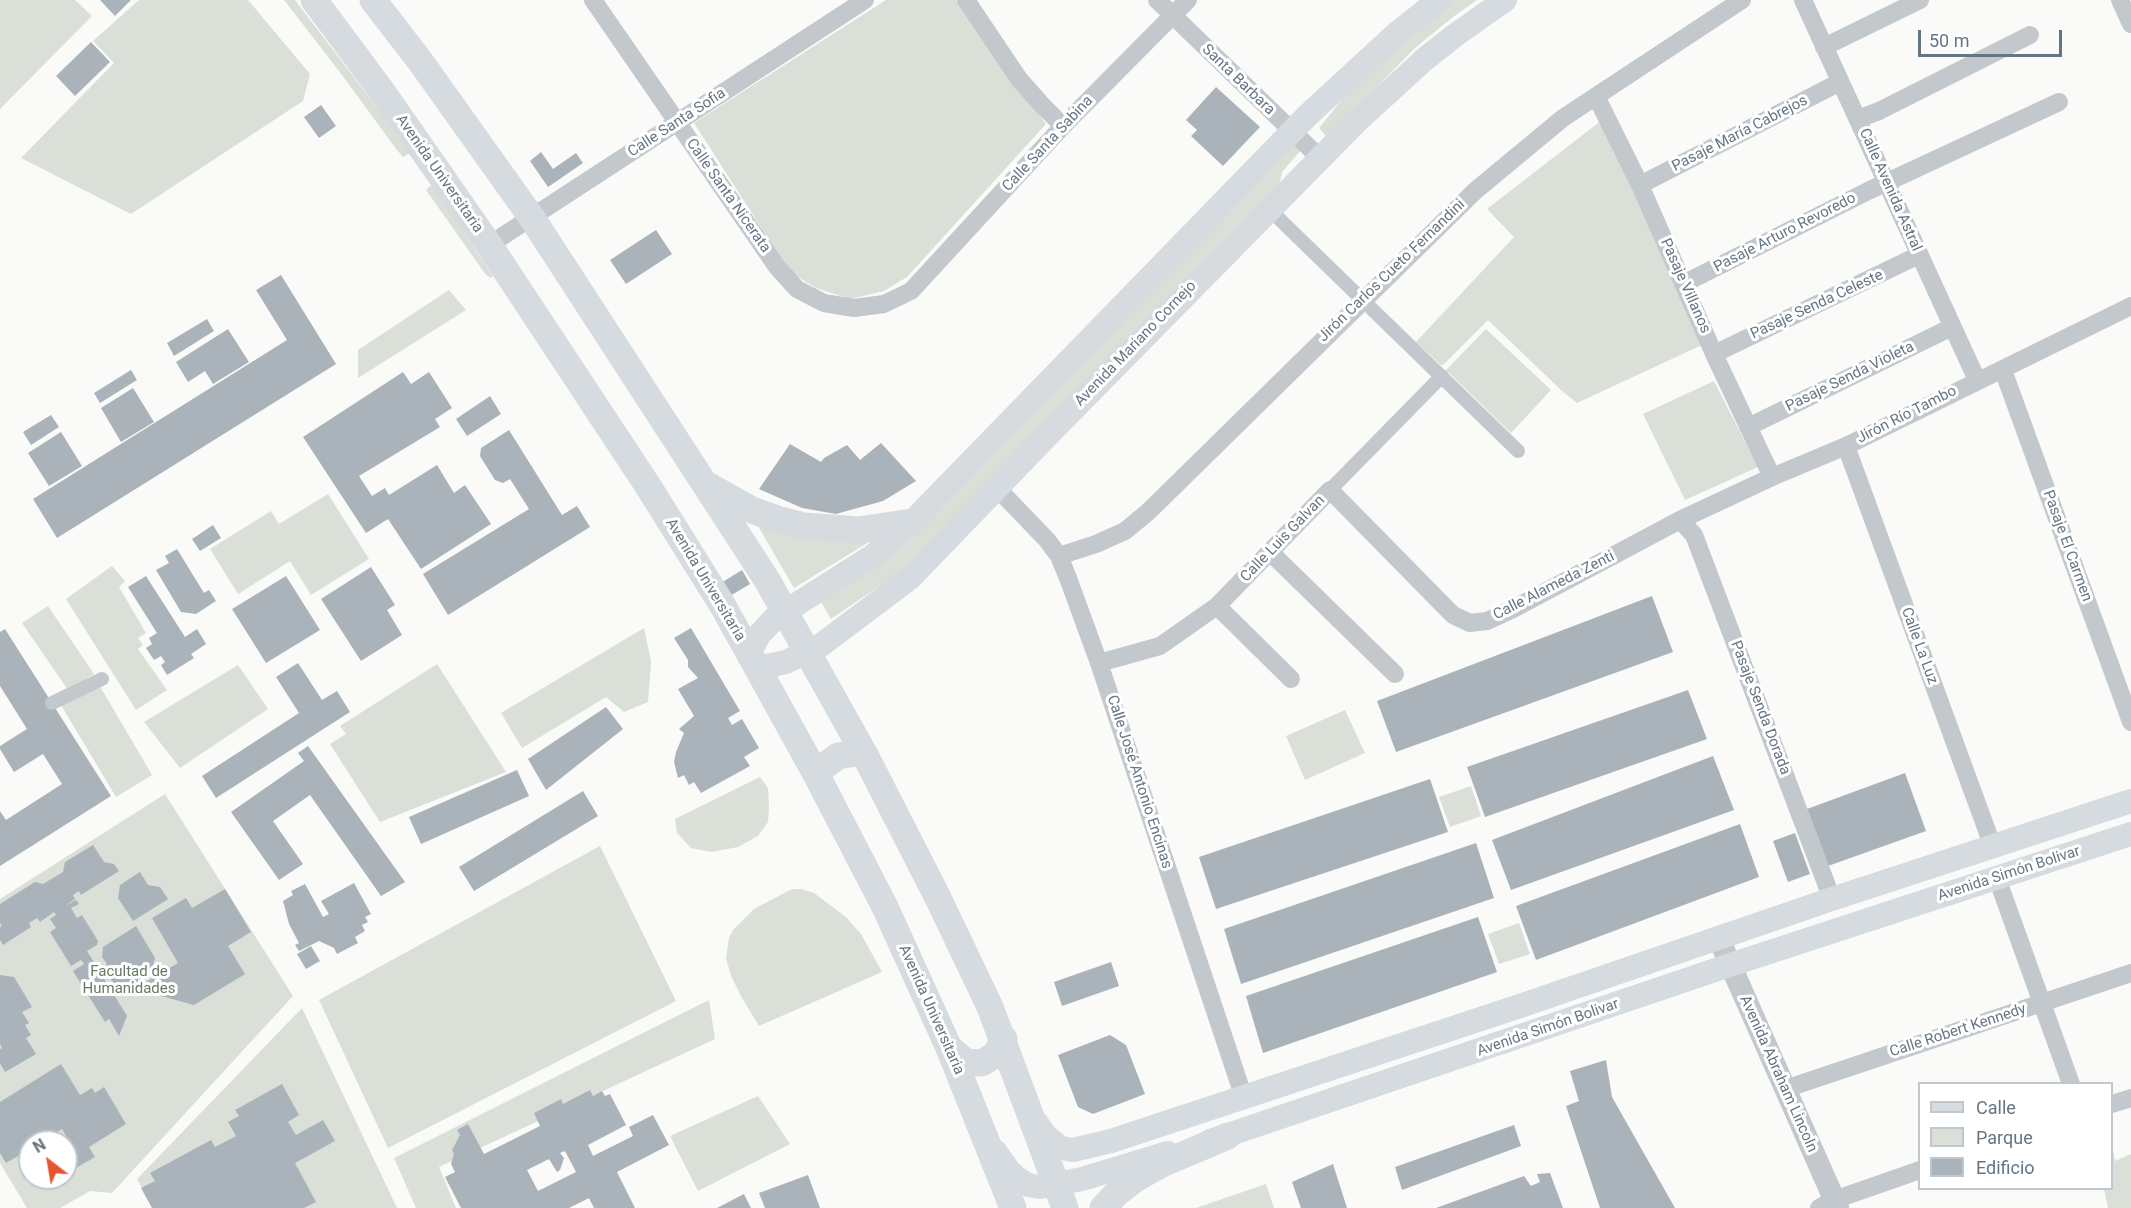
<!DOCTYPE html>
<meta charset="utf-8">
<style>
body{margin:0}
#map{position:relative;width:2131px;height:1208px;overflow:hidden;background:#fafaf8;font-family:Roboto,sans-serif}
canvas{display:block}
.legend{position:absolute;left:1918px;top:1082px;width:195px;height:108px;box-sizing:border-box;background:#fff;border:2px solid #c1c8cd;margin:0;padding:8px 10px;list-style:none;font-size:18px;color:#657683}
.legend li{display:flex;align-items:center;gap:12px;height:30px}
.legend b{width:30px;border:2px solid #c1c8cd}
.north{position:absolute;left:18px;top:1130px;width:60px;height:60px;box-sizing:border-box;background:#fff;border:2px solid #c1c8cd;border-radius:50%;rotate:329deg;font-size:16px;font-weight:700;line-height:24px;text-align:center;color:#657683}
.north::after{content:'';display:block;margin:auto;width:21px;height:27px;background:#e4572e;clip-path:polygon(50% 0,100% 100%,50% 72%,0 100%)}
.scale{position:absolute;left:1918px;top:30px;width:144px;height:27px;box-sizing:border-box;border:3px solid #657683;border-top:0;padding-left:8px;font-size:18px;line-height:21px;white-space:nowrap;color:#657683;-webkit-text-stroke:4px #fff;paint-order:stroke}
</style>
<div id="map">
<canvas width="2131" height="1208"></canvas>
<ul class="legend">
<li><b style="height:8px;background:#d6dbdf"></b>Calle</li>
<li><b style="height:16px;background:#dadfd7"></b>Parque</li>
<li><b style="height:16px;background:#aab3b9"></b>Edificio</li>
</ul>
<div class="north">N</div>
<div class="scale">50 m</div>
</div>
<script>
const ctx = document.querySelector('canvas').getContext('2d');
ctx.lineJoin = 'round';
function fill(path, color) { ctx.fillStyle = color; ctx.fill(path, 'evenodd'); }
const shape = rows => new Path2D(rows.map(r => 'M' + r).join(''));
function stroke(path, color, width, dash) { ctx.strokeStyle = color; ctx.lineWidth = width; ctx.lineCap = dash ? 'butt' : 'round'; ctx.setLineDash(dash || []); ctx.stroke(path); }
function label(font, color, halo, rows, align = 'center') {
  ctx.font = font + ' Roboto,sans-serif'; ctx.lineWidth = 6; ctx.setLineDash([]); ctx.textBaseline = 'middle'; ctx.strokeStyle = halo; ctx.fillStyle = color; for (const [text, x, y, turn = 0] of rows) {
    ctx.save(); ctx.translate(x, y); ctx.rotate((+turn || 0) * Math.PI / 180); ctx.textAlign = isNaN(turn) ? turn : align; if (halo) ctx.strokeText(text, 0, 0); ctx.fillText(text, 0, 0); ctx.restore();
  }
}
fill(shape([
 [0,0,75,0,92,16,0,109],
 [139,0,248,0,310,74,303,101,131,214,21,158,114,63,93,41],
 [284,0,295,0,385,118,409,153,408,154,403,157,397,150,339,71],
 [886,0,956,0,1046,124,907,277,884,291,850,299,816,288,789,271,694,123],
 [1446,0,1477,0,1453,17,1415,48,1329,136,1326,136,1319,128,1341,101,1343,92],
 [1602,120,1704,344,1577,403,1562,391,1488,320,1442,366,1416,342,1514,237,1487,209],
 [1294,145,1301,150,1282,172,1279,186,907,567,831,619,820,600],
 [430,186,433,186,493,276,491,278,486,275,426,190],
 [449,290,466,310,358,378,358,350],
 [1486,329,1551,390,1511,433,1446,370],
 [1714,381,1758,467,1685,500,1643,414],
 [328,494,369,559,311,595,290,561,238,594,210,549,271,511,279,524],
 [754,519,882,534,794,588],
 [112,566,125,581,119,587,146,633,138,638,143,645,138,649,167,690,136,710,66,599],
 [48,606,94,674,68,690,22,623],
 [644,628,651,662,648,702,624,712,606,697,522,748,501,713],
 [437,664,506,772,380,822,330,744,346,734,340,726],
 [238,665,268,709,180,768,144,722],
 [98,683,152,775,116,797,61,705],
 [1345,710,1365,753,1305,780,1286,736],
 [760,777,768,788,769,808,768,822,758,836,738,847,711,852,691,848,677,833,675,819],
 [1471,786,1481,816,1450,827,1439,797],
 [165,794,293,996,112,1193,90,1191,60,1208,27,1208,0,1163,0,899],
 [30,1142,66,1142,66,1178,30,1178],
 [600,846,676,1001,388,1148,319,1000],
 [792,889,801,889,814,893,846,917,861,934,882,972,759,1026,742,998,731,976,726,958,729,938,733,930,754,909],
 [1519,923,1530,954,1499,964,1488,934],
 [709,1000,715,1039,439,1167,456,1208,416,1208,394,1158],
 [302,1008,397,1208,153,1208,137,1179],
 [758,1096,790,1144,698,1191,670,1136],
 [2112,1145,2115,1161,2131,1154,2131,1208,2108,1208,2104,1189,2112,1188],
 [1266,1184,1274,1208,1196,1208]
]), '#dadfd7');
fill(shape([
 [100,0,131,0,115,16],
 [91,42,110,62,75,96,56,76],
 [1216,87,1260,127,1223,166,1191,136,1197,130,1186,120],
 [321,105,336,126,319,138,304,117],
 [541,152,553,169,576,153,583,163,548,187,530,161],
 [656,230,672,254,626,284,610,260],
 [281,275,336,364,57,538,33,499,287,340,256,290],
 [207,319,214,331,174,356,167,343],
 [228,329,249,362,213,384,205,371,188,382,176,362],
 [131,370,137,380,100,403,94,393],
 [403,372,411,384,429,372,452,408,435,419,440,427,359,476,372,496,385,488,389,495,437,465,454,493,465,485,491,524,421,569,388,519,366,533,303,437],
 [133,388,154,422,121,442,101,408],
 [490,396,501,414,467,436,456,419],
 [51,415,59,427,31,445,23,432],
 [509,430,562,515,577,506,590,527,448,615,423,574,529,509,510,479,503,483,495,480,480,456,481,448],
 [61,432,82,466,49,486,28,453],
 [881,443,916,481,883,501,836,514,802,508,759,489,790,444,821,462,824,458,847,445,860,460],
 [213,525,221,538,200,551,192,539],
 [177,549,204,593,209,590,216,601,196,614,181,612,156,570,169,563,165,556],
 [371,567,395,605,387,610,402,635,361,661,321,599],
 [742,570,750,584,730,596,721,583],
 [146,576,185,637,197,629,206,644,191,654,194,658,167,675,161,665,165,662,161,656,154,660,146,648,152,644,149,638,157,633,128,587],
 [286,576,320,630,266,663,232,609],
 [1652,596,1673,652,1396,752,1377,701],
 [691,628,740,711,728,718,732,725,742,719,759,748,744,757,750,766,701,793,694,782,689,785,684,775,678,778,674,762,676,752,684,733,679,729,694,716,678,689,698,678,688,667,688,660,674,638],
 [5,629,111,796,0,866,0,811,6,820,62,784,43,754,14,772,0,749,0,746,27,729,0,686,0,632],
 [298,663,322,700,337,691,350,712,216,798,202,776,299,713,276,677],
 [1688,690,1707,739,1485,817,1467,767],
 [606,707,623,729,546,790,528,759],
 [308,746,405,882,381,896,310,795,273,821,303,864,279,880,231,812,304,761,298,753],
 [1713,756,1734,810,1511,890,1492,840],
 [517,770,529,796,421,844,409,817],
 [1905,773,1926,831,1828,866,1807,809],
 [1430,779,1448,832,1216,909,1199,857],
 [583,791,598,816,474,891,459,867],
 [1740,824,1759,877,1536,960,1516,906],
 [1795,833,1810,874,1788,882,1773,841],
 [1476,843,1494,898,1241,984,1224,929],
 [93,845,104,862,114,864,119,871,81,895,79,891,73,895,75,899,65,906,76,900,79,904,71,908,77,918,82,915,98,941,97,945,87,951,127,1016,119,1036,109,1019,105,1022,73,971,84,964,81,960,71,966,50,932,56,928,50,919,56,915,54,912,40,922,37,918,29,923,31,927,3,945,0,940,0,927,2,926,0,923,0,904,35,882,43,884,63,872,65,862],
 [140,872,148,885,160,887,168,899,133,921,118,898,120,885],
 [354,883,371,914,365,917,368,922,362,925,365,931,355,937,358,943,337,954,334,948,319,941,299,951,295,945,299,943,289,924,283,901,293,895,291,891,305,884,323,917,329,914,321,901],
 [225,889,251,932,228,946,245,974,194,1005,150,993,144,983,178,963,152,918,186,898,192,908],
 [1478,917,1497,972,1263,1053,1246,996],
 [136,926,155,958,152,968,145,972,143,979,121,994,105,971,107,964,102,957,103,947],
 [311,946,320,961,306,969,297,954],
 [1111,962,1119,986,1062,1006,1054,982],
 [0,975,14,977,32,1007,22,1012,29,1023,25,1025,31,1035,26,1038,36,1054,5,1072,0,1063,0,1049,2,1048,0,1044],
 [1110,1035,1126,1045,1145,1094,1093,1114,1078,1107,1058,1055],
 [1606,1060,1612,1097,1675,1208,1600,1208,1566,1106,1579,1101,1570,1071],
 [61,1064,80,1095,92,1088,95,1093,104,1087,126,1124,89,1147,95,1157,76,1168,73,1163,66,1167,66,1142,57,1142,66,1136,62,1129,41,1142,30,1142,30,1149,6,1163,0,1153,0,1102],
 [282,1084,299,1115,288,1122,296,1135,323,1120,335,1141,295,1163,316,1202,304,1208,152,1208,141,1188,155,1181,150,1173,211,1140,215,1147,236,1136,228,1122,239,1116,235,1110],
 [590,1090,593,1096,602,1091,605,1096,610,1094,626,1125,588,1145,593,1156,633,1136,629,1127,653,1115,669,1145,617,1172,635,1208,594,1208,589,1198,569,1208,461,1208,445,1177,455,1172,451,1164,454,1154,452,1150,460,1135,457,1130,468,1124,484,1154,540,1126,534,1113,561,1099,563,1104],
 [565,1151,576,1172,538,1191,527,1170,549,1159,557,1172,560,1170,564,1158,560,1153],
 [1514,1125,1521,1146,1402,1190,1395,1167],
 [1333,1164,1347,1208,1301,1208,1292,1182],
 [1550,1173,1563,1208,1436,1208,1524,1176,1531,1186,1540,1182,1537,1174],
 [808,1175,820,1208,765,1208,759,1193],
 [744,1194,751,1208,717,1208]
]), '#aab3b9');
stroke(shape([
 [1269,209,1518,451],
 [1330,490,1442,376],
 [52,703,102,679]
]), '#c3c8cc', 14);
stroke(shape([
 [593,0,777,267,797,289,824,303,854,308,884,304,911,291,1063,126,1188,0],
 [966,0,1019,79,1042,105,1063,126],
 [1157,0,1320,158],
 [1803,0,1977,380],
 [2120,0,2131,24],
 [1824,47,1920,0],
 [1596,96,1640,185,1714,354,1772,477],
 [1858,119,1879,111,2030,35],
 [1640,185,1840,82],
 [489,245,865,0],
 [1683,284,1868,191,2059,102],
 [1714,354,1919,255],
 [2003,370,2131,722],
 [1748,427,1952,327],
 [1846,446,1993,847],
 [997,488,1047,540,1059,556,1068,578,1099,663,1244,1098],
 [1680,520,1694,535,1832,899],
 [1270,552,1395,674],
 [1059,556,1096,544,1125,531,1148,512,1475,191,1563,118,1742,0],
 [1217,606,1291,679],
 [1099,663,1160,646,1217,606,1330,490,1453,615,1470,623,1487,621,1513,609,1680,520,1772,477,1846,446,2131,306],
 [1997,878,2071,1084],
 [1785,1089,2131,973],
 [2112,1104,2131,1098],
 [1819,1208,1834,1200,1920,1170]
]), '#c3c8cc', 18);
stroke(shape([
 [1719,939,1838,1208]
]), '#c3c8cc', 22);
stroke(shape([
 [749,654,759,635,775,618,874,555,912,522,1308,115,1396,34,1439,0],
 [757,668,786,662,821,645,910,578,1047,436,1356,122,1425,59,1454,36,1505,0],
 [1036,1122,1046,1136,1061,1148,1073,1150,1111,1141,1520,1006,1832,899,2131,801],
 [1210,1141,1730,965,2131,834],
 [995,1151,1009,1171,1018,1179,1028,1185,1040,1187,1082,1179,1168,1153]
]), '#d6dbdf', 24);
stroke(shape([
 [314,0,381,90,489,245,648,486,723,606,817,776,885,907,949,1048,1013,1208],
 [373,0,420,61,532,218,767,580,865,755,938,898,990,1007,1065,1208],
 [709,486,752,510,777,519,804,526,858,530,912,522],
 [817,776,822,768,838,756,856,753,865,755],
 [949,1048,966,1062,982,1063,996,1054,1004,1039],
 [1103,1208,1117,1193,1135,1179,1164,1163,1228,1136]
]), '#d6dbdf', 27);
label('15px', '#657683', '#fff', [
 ["Santa Barbara",1238,80,44],
 ["Calle Santa Sofia",677,123,-33],
 ["Pasaje María Cabrejos",1740,134,-27],
 ["Calle Santa Sabina",1048,144,-47],
 ["Avenida Universitaria",439,174,55],
 ["Calle Avenida Astral",1890,190,66],
 ["Calle Santa Nicerata",728,196,55],
 ["Pasaje Arturo Revoredo",1785,233,-27],
 ["Jirón Carlos Cueto Fernandini",1392,271,-44],
 ["Pasaje Villanos",1685,286,66],
 ["Pasaje Senda Celeste",1817,305,-25],
 ["Avenida Mariano Cornejo",1136,344,-46],
 ["Pasaje Senda Violeta",1850,377,-26],
 ["Jirón Río Tambo",1907,415,-27],
 ["Calle Luis Galvan",1283,539,-46],
 ["Pasaje El Carmen",2067,546,70],
 ["Avenida Universitaria",705,580,59],
 ["Calle Alameda Zenti",1554,586,-27],
 ["Calle La Luz",1919,646,70],
 ["Pasaje Senda Dorada",1760,708,69],
 ["Calle José Antonio Encinas",1139,782,72],
 ["Avenida Simón Bolivar",2009,874,-18],
 ["Avenida Universitaria",931,1010,66],
 ["Avenida Simón Bolivar",1548,1028,-19],
 ["Calle Robert Kennedy",1958,1031,-18],
 ["Avenida Abraham Lincoln",1778,1074,66]
]);
label('15px', '#687a64', '#fff', [
 ["Facultad de",129,972],
 ["Humanidades",129,989]
]);
</script>
